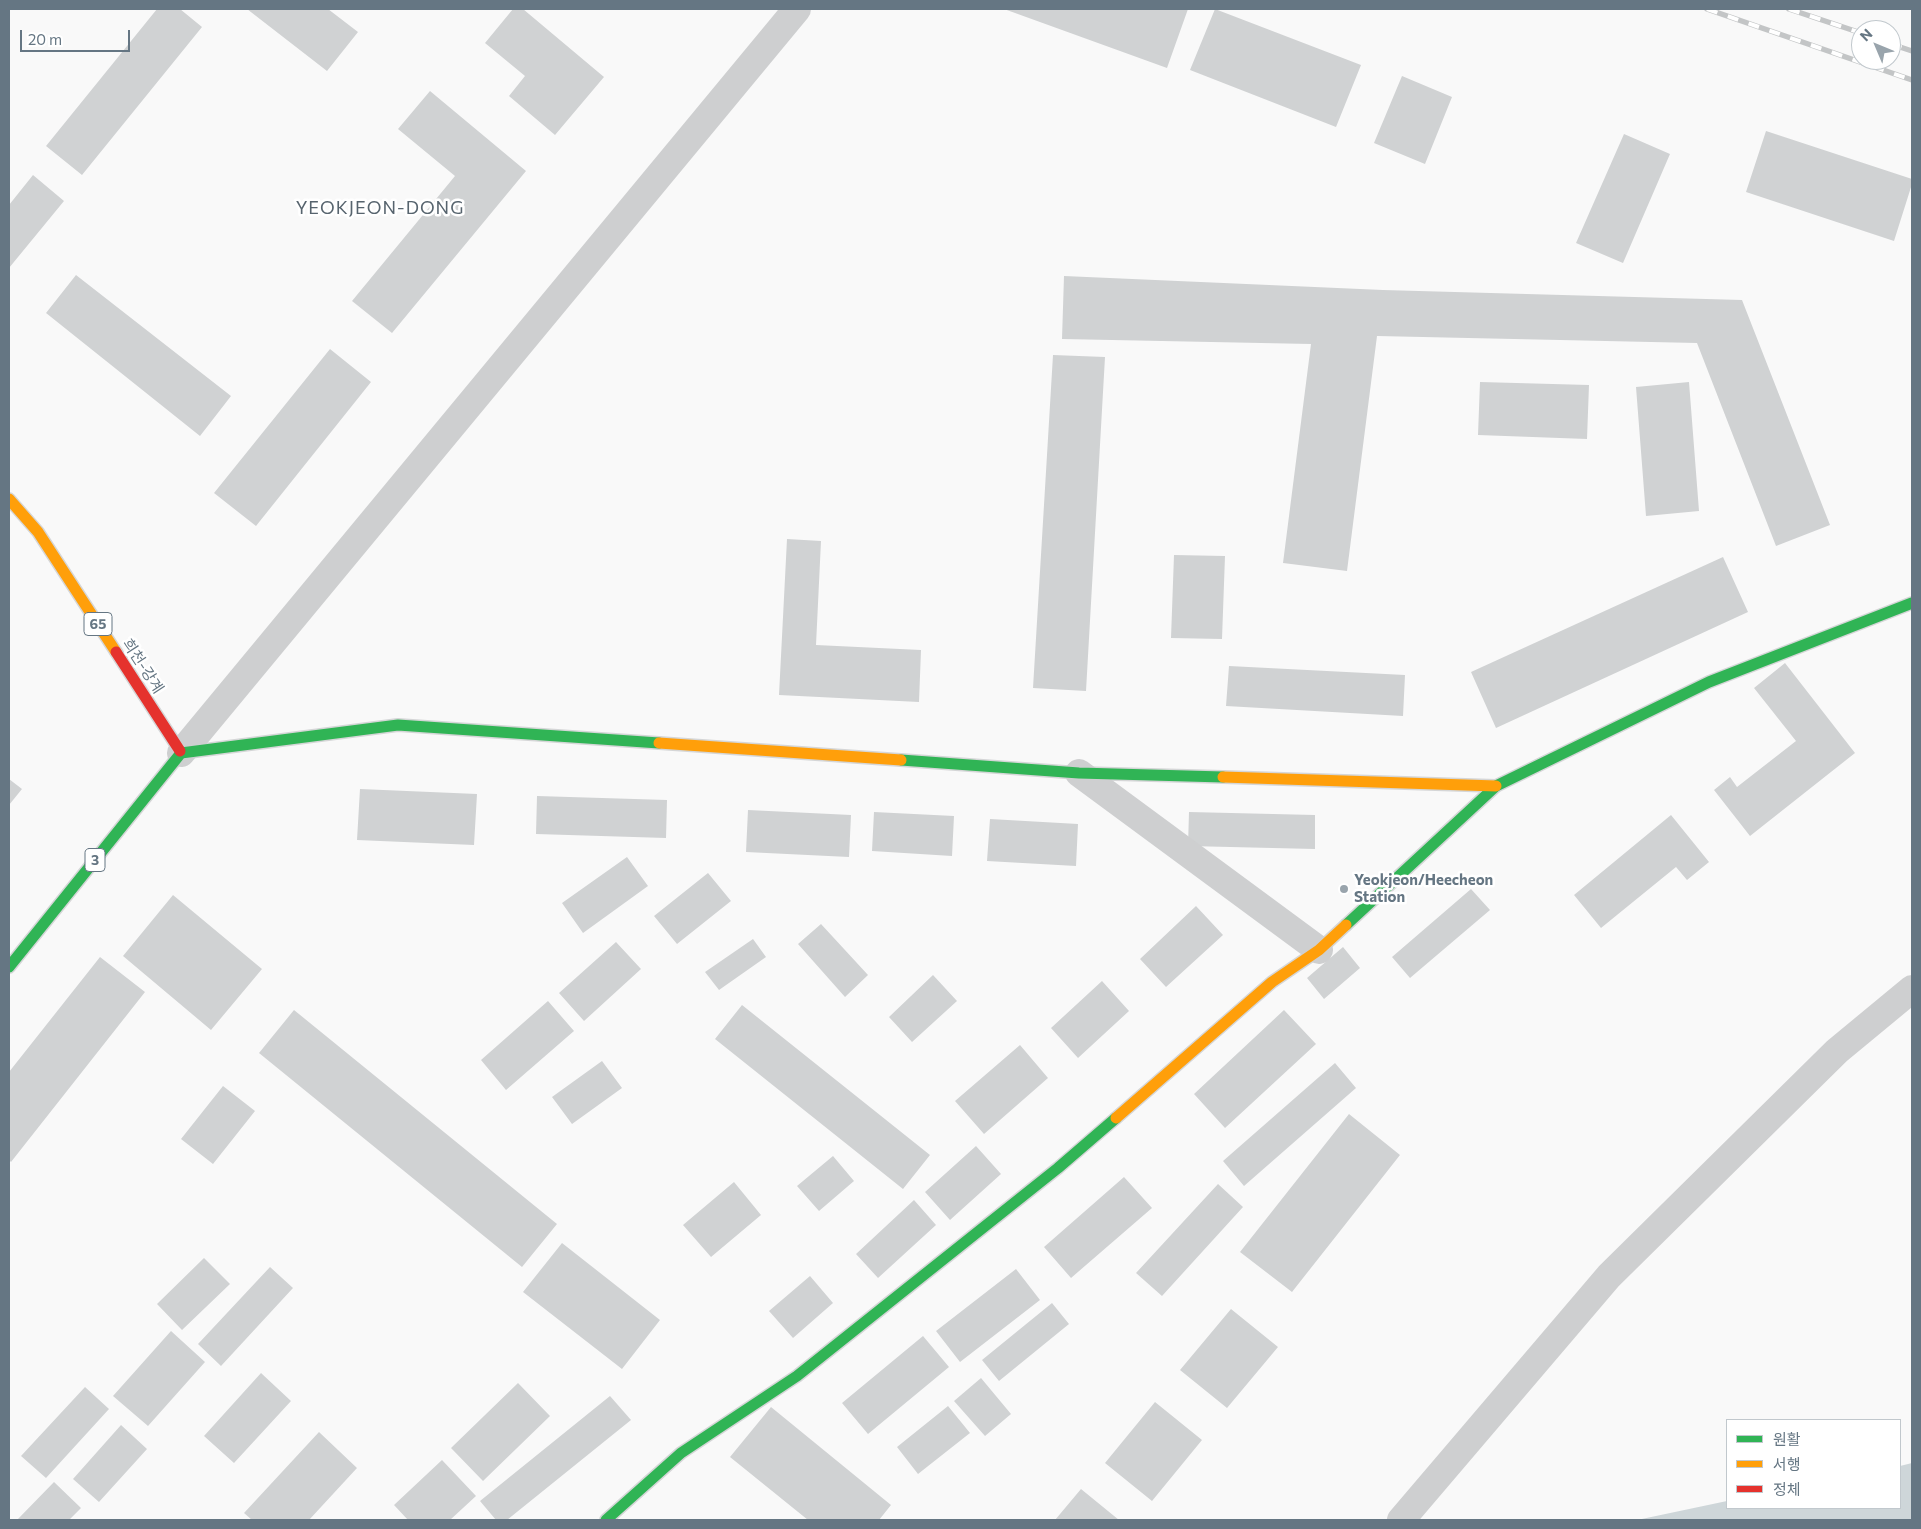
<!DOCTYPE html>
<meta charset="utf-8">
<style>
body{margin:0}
#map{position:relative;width:1921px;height:1529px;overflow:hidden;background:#f9f9f9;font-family:Commissioner,"Noto Sans KR",sans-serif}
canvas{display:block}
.frame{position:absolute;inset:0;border:10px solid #657683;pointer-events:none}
.legend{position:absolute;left:1726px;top:1419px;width:175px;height:90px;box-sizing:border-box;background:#fff;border:1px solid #c1c8cd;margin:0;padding:6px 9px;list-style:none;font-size:15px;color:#657683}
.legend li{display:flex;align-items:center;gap:10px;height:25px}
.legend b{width:25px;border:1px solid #c1c8cd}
.north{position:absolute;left:1851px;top:20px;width:50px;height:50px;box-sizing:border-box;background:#fff;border:1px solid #c1c8cd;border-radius:50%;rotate:315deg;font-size:14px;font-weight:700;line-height:20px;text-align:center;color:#657683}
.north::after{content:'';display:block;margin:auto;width:18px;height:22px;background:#99a4ac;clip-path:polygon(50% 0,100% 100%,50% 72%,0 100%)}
.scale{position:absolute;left:20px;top:30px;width:110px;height:22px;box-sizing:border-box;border:2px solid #657683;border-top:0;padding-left:6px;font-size:15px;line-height:18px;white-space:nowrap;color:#657683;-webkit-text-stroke:4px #fff;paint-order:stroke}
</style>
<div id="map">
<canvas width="1921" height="1529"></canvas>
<div class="frame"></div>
<ul class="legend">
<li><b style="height:6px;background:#30b455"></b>원활</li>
<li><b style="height:6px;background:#ff9f0a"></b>서행</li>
<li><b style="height:6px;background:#e5322d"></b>정체</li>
</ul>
<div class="north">N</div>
<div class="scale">20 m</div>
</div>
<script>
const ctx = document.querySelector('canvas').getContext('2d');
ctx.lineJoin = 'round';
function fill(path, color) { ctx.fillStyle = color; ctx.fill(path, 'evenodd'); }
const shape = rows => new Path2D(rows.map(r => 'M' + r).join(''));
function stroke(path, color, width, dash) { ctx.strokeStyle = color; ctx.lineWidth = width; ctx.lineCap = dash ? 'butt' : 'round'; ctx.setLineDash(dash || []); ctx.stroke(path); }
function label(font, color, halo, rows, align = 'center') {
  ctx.font = font + ' Commissioner,"Noto Sans KR",sans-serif'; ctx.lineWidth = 5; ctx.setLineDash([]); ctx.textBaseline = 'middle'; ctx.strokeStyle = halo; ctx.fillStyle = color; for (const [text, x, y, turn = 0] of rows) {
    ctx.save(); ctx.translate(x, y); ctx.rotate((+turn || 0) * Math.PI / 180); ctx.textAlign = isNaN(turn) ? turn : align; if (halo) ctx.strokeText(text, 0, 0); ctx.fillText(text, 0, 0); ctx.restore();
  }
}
fill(shape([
 [1912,1463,1912,1520,1637,1520,1727,1501,1727,1508,1900,1508,1900,1466]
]), '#ced6d9');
fill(shape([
 [157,9,180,9,202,27,82,175,46,146],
 [247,9,328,9,358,32,327,71],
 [513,9,523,9,604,77,555,135,509,96,525,76,485,43],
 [1004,9,1188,9,1167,68],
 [1215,9,1361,65,1336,127,1190,70],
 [1402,76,1452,97,1425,164,1374,143],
 [430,91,526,171,392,333,352,301,455,176,398,129],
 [1766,131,1912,179,1912,184,1894,241,1746,192],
 [1624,134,1670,154,1623,263,1576,243],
 [33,175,64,201,9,268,9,205],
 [76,275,231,396,200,436,46,313],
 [1064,276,1383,290,1742,300,1830,525,1776,546,1697,343,1377,336,1347,571,1283,563,1311,344,1062,339],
 [330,349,371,382,256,526,214,493],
 [1053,355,1105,357,1086,691,1033,688],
 [1480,382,1589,385,1587,439,1478,435],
 [1689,382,1699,511,1646,516,1636,387],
 [787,539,821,541,816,645,921,650,919,702,779,695],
 [1174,555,1225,556,1222,639,1171,638],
 [1723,557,1748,612,1496,728,1471,672],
 [1785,663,1855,753,1750,836,1714,790,1730,777,1737,787,1796,741,1754,688],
 [1229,666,1405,675,1403,716,1226,706],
 [9,779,22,789,9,805],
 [360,789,477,794,474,845,357,840],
 [537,796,667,800,666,838,536,834],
 [748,810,851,815,849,857,746,852],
 [874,812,954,816,952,856,872,851],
 [1189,812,1315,815,1315,849,1188,846],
 [1671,815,1709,862,1687,880,1676,867,1601,928,1574,895],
 [990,819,1078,824,1076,866,987,861],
 [627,857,648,886,583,933,562,903],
 [708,873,731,901,677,944,654,916],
 [1471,889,1490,910,1410,978,1392,957],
 [173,895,262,969,211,1030,123,956],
 [1196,906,1223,935,1166,987,1140,959],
 [821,924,868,975,845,997,798,944],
 [753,939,766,957,719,990,705,972],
 [616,942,641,969,584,1021,559,993],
 [1343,947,1360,968,1324,999,1307,978],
 [100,957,145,992,11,1162,9,1160,9,1072],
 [933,975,957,1001,912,1042,889,1017],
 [1102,981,1129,1011,1078,1058,1051,1028],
 [548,1001,574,1031,506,1090,481,1060],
 [742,1005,930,1155,903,1189,715,1039],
 [294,1010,557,1224,522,1267,259,1053],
 [1284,1010,1316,1044,1225,1128,1194,1094],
 [1020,1045,1048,1078,984,1134,955,1101],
 [602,1061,622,1088,572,1124,552,1097],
 [1335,1063,1356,1088,1244,1186,1223,1161],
 [223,1086,255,1111,213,1164,181,1139],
 [1349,1114,1400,1155,1292,1292,1240,1252],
 [976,1146,1001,1174,950,1220,925,1192],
 [833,1156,854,1181,819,1211,797,1186],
 [1124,1177,1152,1208,1071,1278,1044,1247],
 [734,1182,761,1215,711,1257,683,1225],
 [1218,1184,1243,1207,1162,1296,1136,1273],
 [914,1200,936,1225,878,1278,856,1254],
 [562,1243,660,1320,622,1369,523,1292],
 [204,1258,230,1284,182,1330,157,1304],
 [270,1267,293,1288,221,1366,198,1344],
 [1016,1269,1040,1300,960,1362,936,1331],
 [810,1276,833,1303,793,1338,769,1311],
 [1052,1303,1069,1324,999,1381,982,1360],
 [1231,1309,1278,1347,1227,1408,1180,1370],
 [171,1331,205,1362,148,1426,113,1396],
 [923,1336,949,1367,868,1434,842,1403],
 [261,1373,291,1401,234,1463,204,1436],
 [981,1378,1011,1414,985,1436,954,1401],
 [518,1383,550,1416,483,1481,451,1448],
 [85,1387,109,1409,46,1478,21,1456],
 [610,1396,631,1420,507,1520,496,1520,480,1501],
 [1155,1402,1202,1440,1152,1501,1105,1463],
 [948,1406,970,1433,918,1474,897,1447],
 [771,1407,891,1505,879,1520,808,1520,730,1457],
 [121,1425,147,1449,99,1502,73,1479],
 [319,1432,357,1468,309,1520,252,1520,244,1513],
 [442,1460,476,1496,450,1520,408,1520,394,1505],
 [54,1482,81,1508,69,1520,17,1520],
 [1081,1489,1119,1520,1055,1520]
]), '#d0d2d3');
const fast = shape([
 [181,753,398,725,659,743],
 [901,760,1079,773,1223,777],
 [1346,925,1496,786,1709,682,1912,603],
 [9,967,181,753,180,751],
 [606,1520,681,1453,797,1376,1058,1168,1116,1118]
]);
const slow = shape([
 [9,499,38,532,116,652],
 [659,743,901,760],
 [1223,777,1496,786],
 [1116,1118,1272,982,1319,950,1346,925]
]);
const jam = shape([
 [116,652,180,751]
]);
stroke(fast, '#d5d6d7', 14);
stroke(slow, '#d5d6d7', 14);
stroke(jam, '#d5d6d7', 14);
stroke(shape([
 [181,753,797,9],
 [1079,773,1319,950],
 [1401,1520,1609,1276,1837,1051,1912,989]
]), '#cecfd0', 28);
stroke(fast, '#30b455', 11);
stroke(slow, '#ff9f0a', 11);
stroke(jam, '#e5322d', 11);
const rail = shape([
 [1707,9,1912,80],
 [1789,9,1861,33],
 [1891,44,1912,51]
]);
stroke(rail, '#c3c5c6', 5.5);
stroke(rail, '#fff', 4, [11]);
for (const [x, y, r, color] of [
 [1344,889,5,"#99a4ac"]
]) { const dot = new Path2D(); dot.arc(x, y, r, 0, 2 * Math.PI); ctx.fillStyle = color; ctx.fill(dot); stroke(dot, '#fff', 2); }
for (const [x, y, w] of [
 [98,624,28],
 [95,860,20]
]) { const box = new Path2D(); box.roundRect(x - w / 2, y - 11.5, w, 23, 4); ctx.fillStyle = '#fff'; ctx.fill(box); stroke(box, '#657683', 1); }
label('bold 14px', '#657683', null, [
 ["65",98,624],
 ["3",95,860]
]);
label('15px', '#657683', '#fff', [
 ["희천-강계",143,666,57]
]);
label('bold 15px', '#657683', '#fff', [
 ["Yeokjeon/Heecheon",1354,880],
 ["Station",1354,897]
], 'left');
ctx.letterSpacing = '1px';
label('18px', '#57646e', '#fff', [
 ["YEOKJEON-DONG",380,208]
]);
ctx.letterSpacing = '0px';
</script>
